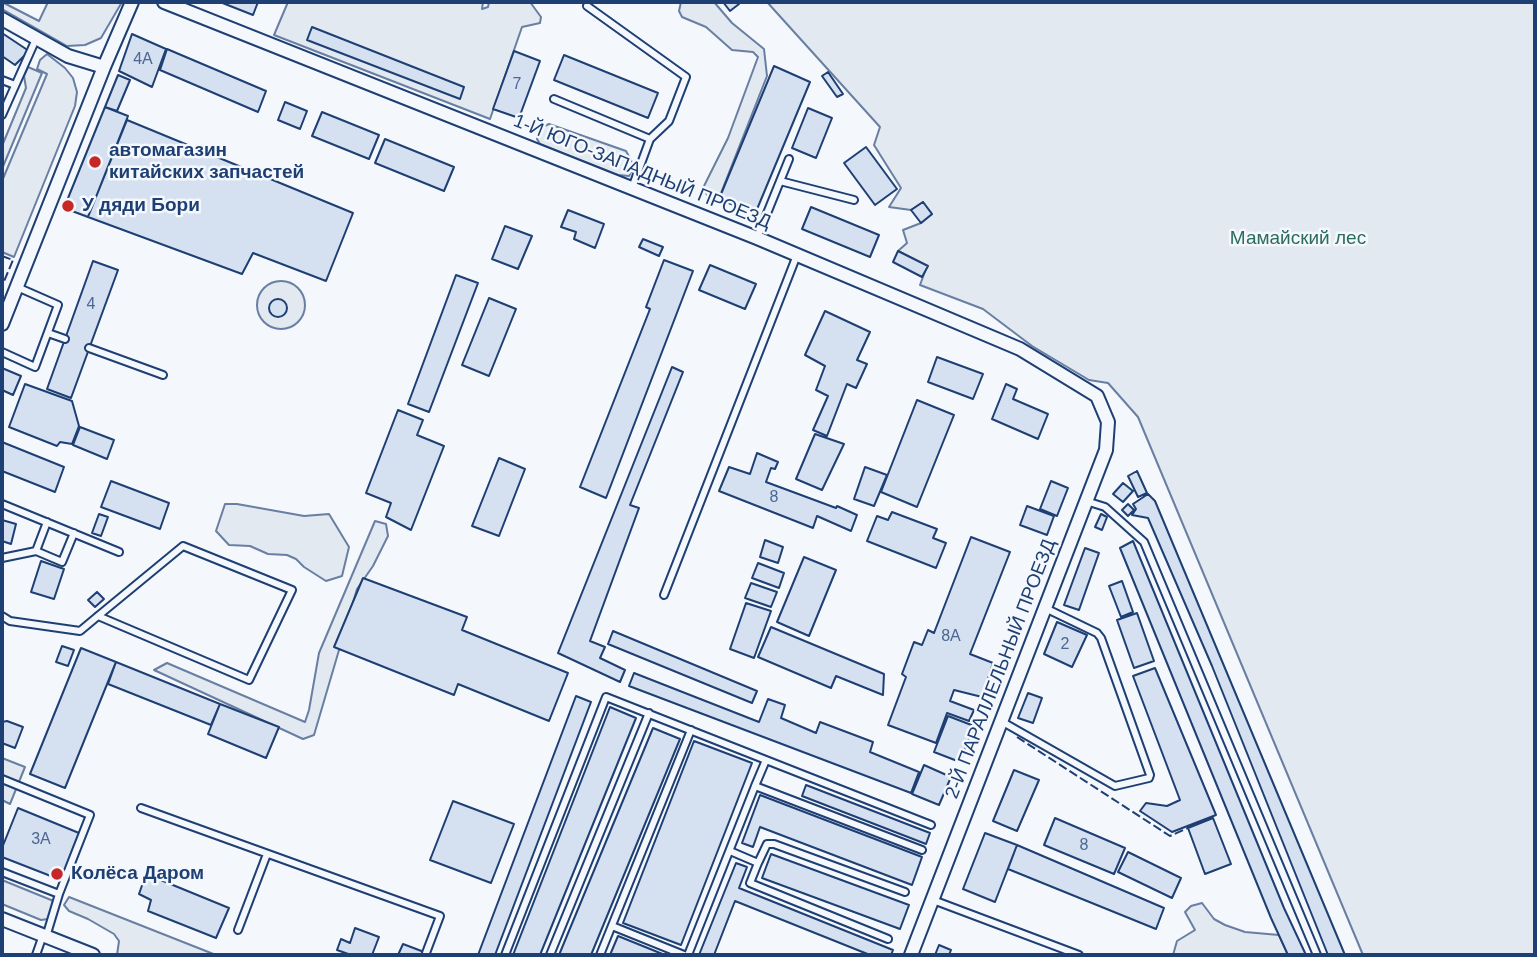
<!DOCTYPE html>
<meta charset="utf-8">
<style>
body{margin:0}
#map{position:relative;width:1537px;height:957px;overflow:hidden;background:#f4f7fb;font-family:Helvetica,sans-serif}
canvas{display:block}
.frame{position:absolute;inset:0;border:4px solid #1d3f73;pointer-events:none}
</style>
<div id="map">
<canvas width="1537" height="957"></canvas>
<div class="frame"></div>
</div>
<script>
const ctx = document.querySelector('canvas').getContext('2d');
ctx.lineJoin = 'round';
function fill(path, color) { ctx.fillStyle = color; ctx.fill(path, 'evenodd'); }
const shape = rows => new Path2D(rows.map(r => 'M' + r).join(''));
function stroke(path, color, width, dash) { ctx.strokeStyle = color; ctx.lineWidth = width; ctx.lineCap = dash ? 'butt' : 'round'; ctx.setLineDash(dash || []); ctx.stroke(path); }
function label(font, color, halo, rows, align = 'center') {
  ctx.font = font + ' Helvetica,sans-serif'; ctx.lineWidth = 5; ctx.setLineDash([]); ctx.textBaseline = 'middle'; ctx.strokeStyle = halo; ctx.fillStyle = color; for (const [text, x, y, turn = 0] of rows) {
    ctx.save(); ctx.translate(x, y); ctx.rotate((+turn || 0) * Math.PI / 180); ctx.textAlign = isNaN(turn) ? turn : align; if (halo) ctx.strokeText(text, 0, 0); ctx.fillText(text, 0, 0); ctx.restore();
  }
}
const green = shape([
 [2,2,39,21,48,2,122,2,101,38,85,45,67,46,2,9,2,2],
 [288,2,483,2,482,9,488,7,489,2,530,2,541,17,540,23,522,27,490,119,274,35,288,2],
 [681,2,714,2,732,23,764,49,767,76,721,193,711,202,703,188,728,138,758,57,753,52,732,50,706,27,682,17,679,11,681,2],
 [767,2,1535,2,1535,955,1363,955,1138,417,1108,383,1089,380,1032,346,983,309,920,285,927,266,898,251,907,243,903,230,921,223,932,214,923,202,911,210,889,207,901,188,874,145,880,127,767,2],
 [47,54,65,68,73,78,77,92,75,106,14,257,2,252,2,181,47,74,37,69,40,60,47,54],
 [28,67,42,73,2,169,2,146,26,88,24,76,28,67],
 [549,124,626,151,634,166,629,176,618,175,540,144,537,139,540,128,549,124],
 '257 305a24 24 0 1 1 48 0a24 24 0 1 1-48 0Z',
 [225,504,237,504,304,516,329,514,349,547,342,576,326,581,304,567,296,559,287,555,268,554,250,546,229,545,216,531,225,504],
 [375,521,386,524,388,536,373,566,357,589,314,735,303,739,154,670,167,663,305,722,309,710,319,653,375,521],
 [2,880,56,902,48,919,41,920,2,904,2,880],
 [69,897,216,955,117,955,119,941,114,934,88,919,69,911,64,905,69,897],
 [1202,903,1214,919,1225,925,1245,932,1279,935,1288,955,1173,955,1177,941,1195,930,1185,912,1191,906,1202,903]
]);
fill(green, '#e3e9f0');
stroke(green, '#687fa3', 2);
const parking = shape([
 [2,758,25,767,10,804,2,800,2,758]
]);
fill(parking, '#e3e8f0');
stroke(parking, '#687fa3', 2);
const building = shape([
 [220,2,258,2,253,15,220,2],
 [723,2,737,2,739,4,730,11,723,2],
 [312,27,464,87,460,99,307,40,312,27],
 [2,33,29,51,15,65,2,56,2,33],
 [132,34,166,49,152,87,119,71,132,34],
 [167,49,266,91,258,112,160,70,167,49],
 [514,51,540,61,519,118,493,109,514,51],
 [564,55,658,93,648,118,554,80,564,55],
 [774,66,810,82,755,214,719,199,774,66],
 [828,72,843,94,837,97,822,76,828,72],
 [118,75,130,80,117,111,105,107,118,75],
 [285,102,307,111,300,129,278,120,285,102],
 [105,107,128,116,88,217,64,208,105,107],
 [808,108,832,118,816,158,792,148,808,108],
 [322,112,379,135,369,159,312,136,322,112],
 [127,120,353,213,326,281,253,253,242,274,88,217,127,120],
 [385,139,454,167,444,191,375,163,385,139],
 [866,147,897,189,875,205,844,163,866,147],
 [923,202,932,214,921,223,911,210,923,202],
 [811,207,879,235,870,257,802,229,811,207],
 [568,210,604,224,595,248,574,239,576,232,561,227,568,210],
 [505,226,532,236,518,269,492,259,505,226],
 [643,239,663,247,659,256,639,247,643,239],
 [898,251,928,266,922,277,893,262,898,251],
 [664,260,693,271,606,498,580,487,650,309,646,307,664,260],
 [93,261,118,270,71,398,47,389,93,261],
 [710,265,756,284,745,309,699,290,710,265],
 [456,275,478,283,429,412,408,404,456,275],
 [489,298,516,309,489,376,462,365,489,298],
 '269 308a9 9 0 1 1 18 0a9 9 0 1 1-18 0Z',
 [825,311,870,332,857,360,867,364,856,388,847,384,827,436,813,430,828,396,816,390,825,366,805,355,825,311],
 [937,357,983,374,973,399,928,382,937,357],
 [672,367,683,372,630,505,639,508,590,641,605,647,600,658,625,670,620,682,558,653,672,367],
 [2,368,21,376,13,395,2,390,2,368],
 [25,384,72,401,79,426,72,444,60,442,57,446,9,427,25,384],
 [1006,384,1017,389,1013,399,1048,414,1038,439,992,419,1006,384],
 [917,400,954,415,917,507,881,492,917,400],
 [398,410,423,420,417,435,444,446,411,530,386,517,391,503,366,493,398,410],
 [80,427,114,440,107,459,73,445,80,427],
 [815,434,844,444,822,490,796,479,815,434],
 [2,442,64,467,55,492,2,471,2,442],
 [757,453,778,462,775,469,771,468,766,482,836,508,837,506,857,515,851,531,817,516,813,528,719,491,729,467,750,474,757,453],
 [499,458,525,469,499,536,472,526,499,458],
 [865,467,887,475,874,506,854,499,865,467],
 [1137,471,1147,493,1138,497,1128,476,1137,471],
 [111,481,169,503,160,529,101,507,111,481],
 [1051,481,1068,488,1057,516,1040,509,1051,481],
 [1123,483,1133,491,1123,502,1113,494,1123,483],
 [1148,494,1155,501,1345,955,1328,955,1212,666,1148,518,1132,515,1136,509,1133,504,1148,494],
 [1128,504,1134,510,1128,516,1122,510,1128,504],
 [1027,506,1054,516,1047,535,1020,525,1027,506],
 [892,512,937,529,933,538,946,543,936,568,867,541,877,516,888,520,892,512],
 [99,514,108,517,101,536,92,533,99,514],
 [1101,514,1107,517,1102,530,1095,527,1101,514],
 [2,520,16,524,11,544,2,541,2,520],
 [971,537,1010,552,970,654,993,663,982,697,954,690,950,701,974,710,969,721,947,713,936,743,888,725,906,677,902,674,914,642,922,645,928,630,934,633,971,537],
 [765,540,783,547,778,563,760,557,765,540],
 [1133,541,1284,908,1306,955,1288,955,1271,918,1120,548,1133,541],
 [1085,548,1099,553,1079,610,1064,605,1085,548],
 [804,557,836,570,809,636,777,622,804,557],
 [41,561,64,569,54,599,31,592,41,561],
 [758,563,784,573,779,588,752,578,758,563],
 [363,578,467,617,462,630,568,673,549,721,458,684,454,695,334,647,363,578],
 [1122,581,1133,612,1121,617,1109,586,1122,581],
 [751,583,777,592,771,607,745,598,751,583],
 [97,592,104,599,95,607,88,600,97,592],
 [746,603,771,611,754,658,730,649,746,603],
 [1137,613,1154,661,1134,668,1117,620,1137,613],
 [1057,622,1087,635,1072,667,1044,654,1057,622],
 [771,627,884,674,883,695,836,676,831,688,758,657,771,627],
 [613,631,757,691,752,703,608,644,613,631],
 [62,646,74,650,68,666,56,662,62,646],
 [81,648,116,662,65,788,30,774,81,648],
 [116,662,220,704,211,725,108,684,116,662],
 [1155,668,1216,815,1172,832,1140,811,1146,803,1167,806,1180,800,1133,676,1155,668],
 [634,673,759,722,768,699,785,705,781,718,816,733,820,722,873,742,870,752,919,772,911,793,629,686,634,673],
 [1028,693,1042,698,1033,723,1018,718,1028,693],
 [576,696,591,702,495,955,478,955,576,696],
 [220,704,279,727,266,758,208,734,220,704],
 [610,707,636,718,540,955,513,955,610,707],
 [948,716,974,726,960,762,934,752,948,716],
 [7,721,23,727,15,748,2,743,2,745,2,722,7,721],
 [653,728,680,739,591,955,559,955,653,728],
 [694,741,752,763,681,945,623,923,694,741],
 [924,765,951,777,939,805,912,794,924,765],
 [1014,770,1039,780,1017,831,993,821,1014,770],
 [806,785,930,833,926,844,802,796,806,785],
 [760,795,922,857,912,885,760,827,753,847,742,843,760,795],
 [453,801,514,824,491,883,430,860,453,801],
 [18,808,79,833,61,880,2,857,2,848,18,808],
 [1055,818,1125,848,1114,874,1044,845,1055,818],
 [1213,818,1231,864,1205,874,1188,828,1213,818],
 [985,833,1017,845,995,902,963,889,985,833],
 [1017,845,1164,908,1156,929,1008,869,1017,845],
 [1128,852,1181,878,1172,898,1118,872,1128,852],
 [771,854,909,905,900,929,762,878,771,854],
 [736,863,747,867,739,888,893,950,891,955,870,955,735,901,714,955,699,955,736,863],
 [146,874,229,908,216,938,148,911,151,900,139,894,146,874],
 [355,928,379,937,372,955,351,955,337,950,341,939,350,943,355,928],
 [618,936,665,955,610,955,618,936],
 [403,944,432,955,398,955,403,944],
 [939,945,951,950,949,955,935,955,939,945]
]);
fill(building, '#d5e0f0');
stroke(building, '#1d3f73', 2);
const lane = shape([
 [587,6,686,77,669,121,650,139],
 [2,80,15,85],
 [554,99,650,139,632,188],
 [2,115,36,39],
 [780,181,854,200],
 [757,238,789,159],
 [48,333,65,339],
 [89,348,163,375],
 [2,352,35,367,58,305,17,287],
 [1086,501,1105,507,1144,542,1317,955],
 [2,504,119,552],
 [36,551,47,522],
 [2,558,36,551,62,562,74,533],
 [664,595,797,255],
 [2,616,10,621,80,631,98,616,183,546,292,590,249,680,98,616],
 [1001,721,1115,786,1149,778,1150,775,1101,638,1097,633,1045,608],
 [766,760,755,786,922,850],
 [2,779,90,815,59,894,46,937],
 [141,808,440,916,426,953],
 [730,851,758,863,750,883,888,939],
 [758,863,767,844,774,844,905,892],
 [2,872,59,894],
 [933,900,1079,955],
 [612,926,684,955],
 [238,930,267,854],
 [36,955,43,935],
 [505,955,606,697,931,825],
 [550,955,649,713],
 [600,955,691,730],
 [688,955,755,786]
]);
const street = shape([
 [164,2,757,238,1020,349,1097,396,1108,422,1106,450,911,955],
 [2,19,68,56,104,67,132,2],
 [2,324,104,67],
 [2,919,93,955]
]);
stroke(lane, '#1d3f73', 10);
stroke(street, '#1d3f73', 16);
stroke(lane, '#f4f7fb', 6);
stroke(street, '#f4f7fb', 12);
stroke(shape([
 [2,256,13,260,2,286],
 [1017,737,1170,836,1188,828]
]), '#1d3f73', 2, [9, 3.5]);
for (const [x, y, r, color] of [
 [95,162,7,"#c62828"],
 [68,206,7,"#c62828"],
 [57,874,7,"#c62828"]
]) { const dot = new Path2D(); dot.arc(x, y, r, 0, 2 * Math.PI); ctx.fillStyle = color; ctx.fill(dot); stroke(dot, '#f4f7fb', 2.5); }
label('16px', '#4b6792', null, [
 ["4А",143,60],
 ["7",517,85],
 ["4",91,305],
 ["8",774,498],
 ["8А",951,637],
 ["2",1065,645],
 ["3А",41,840],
 ["8",1084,846]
]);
label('bold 19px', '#1d3f73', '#f4f7fb', [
 ["автомагазин",109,151],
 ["китайских запчастей",109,173],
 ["У дяди Бори",82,206],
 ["Колёса Даром",71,874]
], 'left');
label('19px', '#1d3f73', '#f4f7fb', [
 ["1-Й ЮГО-ЗАПАДНЫЙ ПРОЕЗД",642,172,22],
 ["2-Й ПАРАЛЛЕЛЬНЫЙ ПРОЕЗД",1001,669,-69]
]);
label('19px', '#2c6c60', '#f4f7fb', [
 ["Мамайский лес",1298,239]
]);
</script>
